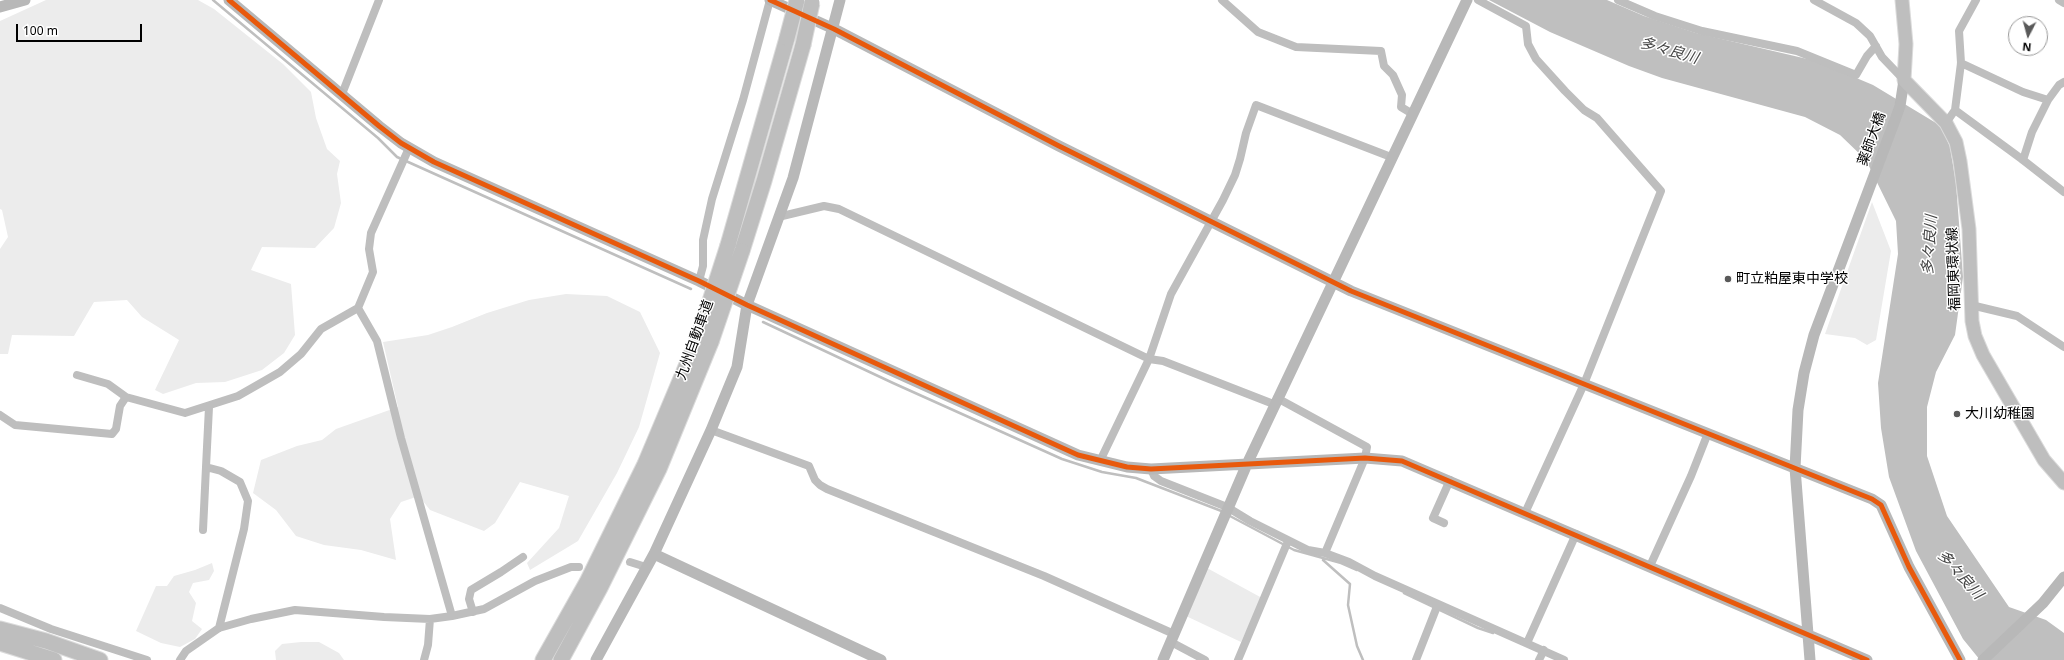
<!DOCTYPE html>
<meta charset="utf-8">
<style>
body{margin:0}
#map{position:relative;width:2064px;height:660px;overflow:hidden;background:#fff;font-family:"Noto Sans",sans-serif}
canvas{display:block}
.north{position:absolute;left:2008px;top:16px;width:40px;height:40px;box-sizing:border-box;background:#fff;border:1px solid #999;border-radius:50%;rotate:186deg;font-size:11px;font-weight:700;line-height:16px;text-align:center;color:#000}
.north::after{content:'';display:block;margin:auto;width:14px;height:18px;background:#595959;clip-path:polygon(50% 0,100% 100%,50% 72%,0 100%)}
.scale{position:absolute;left:16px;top:24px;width:126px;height:18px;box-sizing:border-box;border:2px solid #000;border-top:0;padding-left:5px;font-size:12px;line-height:14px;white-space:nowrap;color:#000;-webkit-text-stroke:3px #fff;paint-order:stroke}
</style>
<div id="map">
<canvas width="2064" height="660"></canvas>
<div class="north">N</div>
<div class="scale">100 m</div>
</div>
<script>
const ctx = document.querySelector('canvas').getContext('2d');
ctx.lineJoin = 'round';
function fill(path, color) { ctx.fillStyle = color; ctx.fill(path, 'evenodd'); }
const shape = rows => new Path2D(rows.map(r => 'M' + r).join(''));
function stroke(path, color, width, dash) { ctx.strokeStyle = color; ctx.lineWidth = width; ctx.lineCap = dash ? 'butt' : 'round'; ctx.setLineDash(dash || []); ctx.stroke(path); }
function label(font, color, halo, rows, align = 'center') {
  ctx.font = font + ' "Noto Sans","Noto Sans JP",sans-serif'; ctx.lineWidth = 3; ctx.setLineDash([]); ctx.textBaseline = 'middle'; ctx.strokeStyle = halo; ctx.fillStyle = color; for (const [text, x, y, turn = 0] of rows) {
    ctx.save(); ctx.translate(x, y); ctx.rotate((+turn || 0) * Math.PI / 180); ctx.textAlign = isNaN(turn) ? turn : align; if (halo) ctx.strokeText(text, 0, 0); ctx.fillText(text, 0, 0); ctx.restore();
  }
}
fill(shape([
 [46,0,198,0,214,9,283,64,311,92,316,118,327,149,340,161,337,174,341,203,334,228,315,248,262,247,251,270,291,284,295,335,284,353,262,370,225,382,196,383,163,394,155,390,179,340,142,317,127,300,94,302,74,336,12,335,8,354,0,354,0,249,8,237,2,210,0,209,0,21],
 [1872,202,1891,251,1876,340,1867,345,1855,338,1825,334],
 [566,294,607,296,640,312,660,353,639,427,617,473,578,541,530,570,527,563,559,528,569,496,520,482,495,523,484,531,430,510,419,496,401,502,390,519,396,560,361,550,324,545,296,536,276,510,253,493,261,460,297,446,322,440,336,429,398,407,383,342,428,335,452,327,487,313,529,300],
 [212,563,214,571,209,580,193,583,189,592,196,603,192,621,202,629,195,639,180,647,161,643,136,631,156,586,167,586,174,576,195,570],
 [1207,568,1262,598,1241,642,1186,616],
 [301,642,319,642,339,653,344,660,276,660,275,651,282,644]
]), '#ececec');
fill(shape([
 [1489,0,1607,0,1644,16,1696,33,1816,61,1873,85,1941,126,1950,147,1956,183,1963,277,1955,335,1936,372,1927,407,1927,456,1947,516,2009,607,2046,620,2064,633,2064,660,1980,660,1963,639,1916,551,1889,477,1881,428,1878,383,1898,254,1896,221,1866,160,1840,135,1805,117,1662,78,1629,66,1550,32]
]), '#bfbfbf');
stroke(shape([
 [213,0,378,138,397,157,691,289],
 [763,322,893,383,1062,459,1102,472,1136,478,1224,512],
 [1228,515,1294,550,1341,563,1357,570],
 [1323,560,1350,584,1348,605,1357,646,1363,660],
 [1404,593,1478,628,1493,633]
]), '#bfbfbf', 2.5);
const primary = shape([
 [1902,0,1906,44,1904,80,1946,123,1956,142,1960,161,1969,229,1972,321,1975,336,1983,355,2044,460,2064,483]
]);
const highway = shape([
 [728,245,787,38],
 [742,251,764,181,803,45],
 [0,629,46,641,100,660],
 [0,643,54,660],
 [543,660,587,582,645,464,698,338],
 [561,660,600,588,659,469,711,342]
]);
stroke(primary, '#dbdbdb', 15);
stroke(highway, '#dbdbdb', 17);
stroke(shape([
 [1222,0,1258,32,1296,47,1381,51,1384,66,1393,75,1402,95,1401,107,1411,113],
 [1478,0,1526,26,1528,44,1536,59,1565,91,1584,110,1597,118,1661,191,1584,384,1525,513],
 [1618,0,1655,16,1702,31,1797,51,1856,75,1867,56,1876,46],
 [1814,0,1856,23,1870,36,1882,57,1904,80],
 [2059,0,2064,3],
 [1961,63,2023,92,2048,100],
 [342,94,379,0],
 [1955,110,2023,160,2064,192],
 [1946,123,1955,110,1961,63,1959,31,1976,0],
 [2023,160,2032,132,2048,100,2059,85,2064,82],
 [778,217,824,206,839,209,1149,359,1163,361,1276,405],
 [699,281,703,266,703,240,712,199,743,100,770,0],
 [1971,305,2017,316,2064,347],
 [358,308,377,341,401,438,452,616],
 [77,375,108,384,126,397],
 [1277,398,1367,447,1365,458,1325,553],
 [209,407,206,467,221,471,240,482,248,501,244,529,219,628],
 [0,415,15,425,112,434,116,429,120,406,126,397,185,413,238,396,280,372,301,354,321,329,358,308,373,272,369,249,371,233,409,148],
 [711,430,809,466,815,480,820,485,827,489,1044,576,1174,634],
 [1100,461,1149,359,1171,294,1223,200,1235,175,1240,159,1246,133,1256,105,1391,157],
 [1151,469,1154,476,1161,481,1227,507,1250,521,1308,550,1325,553,1349,562,1375,576,1564,660],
 [1444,523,1433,518,1450,480],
 [203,530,206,467],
 [630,562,646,567],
 [1650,566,1691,476,1708,433],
 [0,608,51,629,147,660],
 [473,612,469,599,471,590,501,572,523,557],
 [1171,642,1205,660],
 [1527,643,1576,534],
 [180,660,186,651,219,628,251,619,295,610,384,617,430,619,452,616,484,609,535,581,571,567,579,567],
 [424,660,428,645,430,619],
 [1238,660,1288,541],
 [1416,660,1438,604],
 [1539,660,1544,650]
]), '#bebebe', 8);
stroke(shape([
 [229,0,379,126,401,143,434,162,699,281,747,305,1078,455,1127,467,1151,469,1365,458,1402,461,1867,660],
 [770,0,834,29,1059,146,1351,291,1872,499,1881,505,1909,567,1960,660],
 [0,7,25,0],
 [654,554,881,660],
 [596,660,654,554,711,430,737,367,747,305,793,178,840,0],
 [1163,660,1247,464,1467,0],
 [1810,660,1795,468,1798,410,1804,373,1814,335,1895,120,1900,106,1904,80],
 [1983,660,2043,603,2064,577]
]), '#b8b8b8', 11);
stroke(primary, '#bebebe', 13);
stroke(highway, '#bebebe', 15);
const highwayBridge = shape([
 [787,38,797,0],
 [803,45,812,3],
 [698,338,728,245],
 [711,342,742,251]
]);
stroke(highwayBridge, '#dbdbdb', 17, []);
stroke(highwayBridge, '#bebebe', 15);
stroke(shape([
 [229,0,379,126,401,143,434,162,699,281,747,305,1078,455,1127,467,1151,469,1365,458,1402,461,1867,660],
 [770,0,834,29,1059,146,1351,291,1872,499,1881,505,1909,567,1960,660]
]), '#e8590c', 5);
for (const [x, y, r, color] of [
 [1728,279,4,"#595959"],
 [1957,414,4,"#595959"]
]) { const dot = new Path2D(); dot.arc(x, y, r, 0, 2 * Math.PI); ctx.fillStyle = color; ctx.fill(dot); stroke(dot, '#fff', 1.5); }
label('14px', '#000', '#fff', [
 ["薬師大橋",1872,139,-70],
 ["福岡東環状線",1954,269,-92],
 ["九州自動車道",695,340,-70]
]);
label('14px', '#000', '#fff', [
 ["町立粕屋東中学校",1736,279],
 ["大川幼稚園",1965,414]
], 'left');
label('italic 15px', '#444', '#fff', [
 ["多々良川",1669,51,16],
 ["多々良川",1930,245,-86],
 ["多々良川",1960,575,48]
]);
</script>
